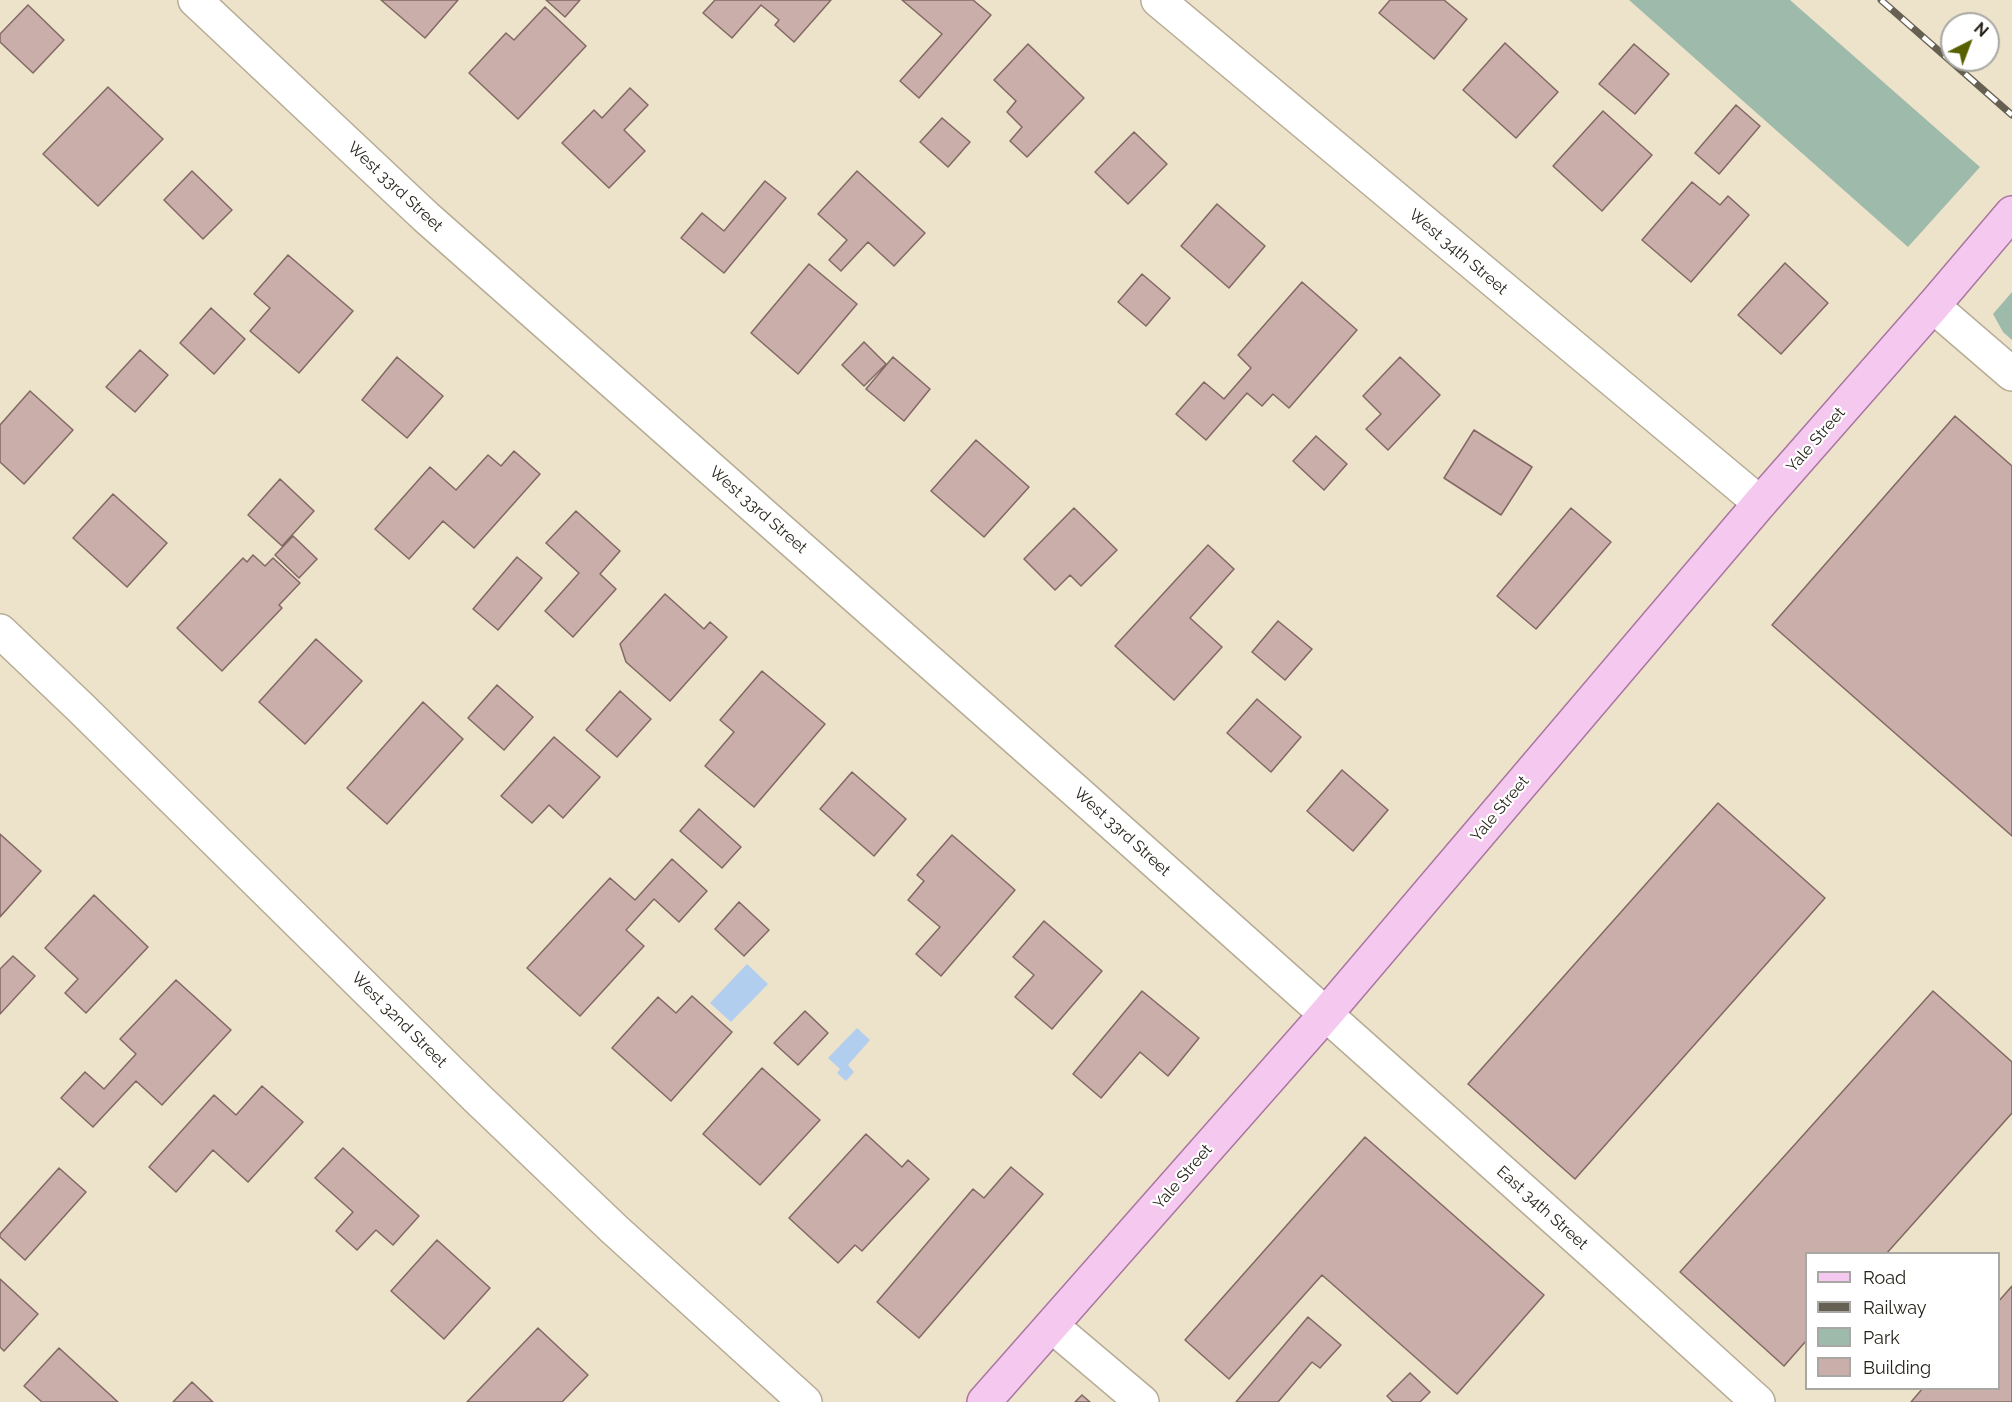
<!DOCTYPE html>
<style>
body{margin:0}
#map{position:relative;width:2012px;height:1402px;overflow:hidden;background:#ede2ca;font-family:Raleway,sans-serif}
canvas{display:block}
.legend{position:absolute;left:1805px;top:1252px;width:195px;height:138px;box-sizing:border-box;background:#fff;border:2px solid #a9a7a3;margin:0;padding:8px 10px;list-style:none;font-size:18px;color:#27231a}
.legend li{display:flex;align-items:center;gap:12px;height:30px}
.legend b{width:30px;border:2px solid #a9a7a3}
.north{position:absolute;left:1940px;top:12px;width:60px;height:60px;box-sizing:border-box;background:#fff;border:2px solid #a9a7a3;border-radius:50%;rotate:42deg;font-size:16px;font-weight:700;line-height:24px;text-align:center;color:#27231a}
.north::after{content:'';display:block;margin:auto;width:21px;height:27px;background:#576000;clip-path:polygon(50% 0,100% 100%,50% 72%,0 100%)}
</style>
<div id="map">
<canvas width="2012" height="1402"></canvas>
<ul class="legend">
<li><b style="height:8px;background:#f5c8f0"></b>Road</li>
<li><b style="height:8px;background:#666052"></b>Railway</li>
<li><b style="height:16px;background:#9ebaab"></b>Park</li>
<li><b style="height:16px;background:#caaea9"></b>Building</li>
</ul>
<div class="north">N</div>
</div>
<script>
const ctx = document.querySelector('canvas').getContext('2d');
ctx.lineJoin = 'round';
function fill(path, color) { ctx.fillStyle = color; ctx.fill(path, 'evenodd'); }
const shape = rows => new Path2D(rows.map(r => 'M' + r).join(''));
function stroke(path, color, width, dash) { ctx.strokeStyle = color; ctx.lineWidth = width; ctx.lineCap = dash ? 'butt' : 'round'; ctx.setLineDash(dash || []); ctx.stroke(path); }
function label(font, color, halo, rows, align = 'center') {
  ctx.font = font + ' Raleway,sans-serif'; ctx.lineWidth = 4.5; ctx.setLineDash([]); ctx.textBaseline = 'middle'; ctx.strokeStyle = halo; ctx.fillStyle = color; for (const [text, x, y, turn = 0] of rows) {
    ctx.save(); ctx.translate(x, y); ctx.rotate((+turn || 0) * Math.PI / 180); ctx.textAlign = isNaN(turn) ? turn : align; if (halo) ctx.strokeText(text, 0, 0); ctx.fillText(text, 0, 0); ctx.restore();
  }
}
fill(shape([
 [1629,0,1790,0,1980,167,1908,247],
 [2012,292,2012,340,2003,332,1993,314]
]), '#9ebaab');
fill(shape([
 [747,964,768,984,731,1022,710,1003],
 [857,1028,870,1040,848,1065,854,1072,846,1081,837,1073,840,1069,828,1058]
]), '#b1ceef');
const building = shape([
 [381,0,458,0,425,38,381,0],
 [546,0,580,0,565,17,546,0],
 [715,0,831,0,794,42,775,25,779,20,761,5,732,38,703,13,715,0],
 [902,0,973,0,991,15,919,98,900,81,942,34,902,0],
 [1390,0,1444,0,1467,19,1434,59,1379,13,1390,0],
 [28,5,64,40,33,73,0,42,0,34,28,5],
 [545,7,586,46,518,119,469,73,506,33,514,40,545,7],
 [1505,43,1558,92,1516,138,1463,90,1505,43],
 [1028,44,1084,98,1027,157,1010,141,1022,127,1007,112,1016,101,994,80,1028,44],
 [1634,44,1669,74,1635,114,1599,84,1634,44],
 [108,87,163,139,98,206,43,154,108,87],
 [630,88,648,105,624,130,645,151,609,188,562,143,594,110,602,118,630,88],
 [1736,105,1760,126,1719,174,1695,153,1736,105],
 [1603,111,1652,155,1602,211,1553,166,1603,111],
 [942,118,970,142,948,167,920,142,942,118],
 [1134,132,1167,164,1128,204,1095,172,1134,132],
 [192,171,232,210,203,239,164,200,192,171],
 [857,171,925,233,894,266,868,242,841,271,829,260,847,240,818,214,857,171],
 [765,181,786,198,724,273,681,238,702,213,724,231,765,181],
 [1692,182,1720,205,1728,196,1749,215,1691,282,1642,240,1692,182],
 [1217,204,1265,246,1229,288,1181,246,1217,204],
 [288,255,353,311,299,373,250,331,270,308,254,294,288,255],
 [1785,263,1828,303,1781,354,1738,315,1785,263],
 [809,264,857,304,798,374,751,333,809,264],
 [1142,274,1170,298,1146,326,1118,302,1142,274],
 [1302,282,1357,330,1289,408,1273,394,1262,406,1247,393,1206,440,1176,414,1204,382,1224,399,1251,368,1238,355,1302,282],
 [211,308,245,339,214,374,180,343,211,308],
 [864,342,886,364,864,386,842,365,864,342],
 [140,350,168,375,135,412,106,387,140,350],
 [397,357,443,396,407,438,362,400,397,357],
 [893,357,930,389,904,421,866,389,893,357],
 [1400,357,1440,395,1388,450,1366,429,1381,414,1363,396,1400,357],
 [30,391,73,430,24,484,0,462,0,425,30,391],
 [1955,416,2012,466,2012,836,1772,625,1955,416],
 [1474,430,1532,467,1501,515,1444,478,1474,430],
 [1316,436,1347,464,1324,490,1293,461,1316,436],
 [976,440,1029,487,984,537,931,491,976,440],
 [514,451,540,474,474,548,443,521,409,559,375,529,430,467,456,490,488,455,501,466,514,451],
 [280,479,314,511,282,546,248,515,280,479],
 [113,494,167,543,127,587,73,538,113,494],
 [1074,508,1117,550,1081,586,1070,575,1055,590,1024,559,1074,508],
 [1571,508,1611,542,1536,629,1497,596,1571,508],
 [576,511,620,551,600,574,616,589,573,637,545,611,579,573,546,543,576,511],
 [293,536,317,559,299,578,275,555,293,536],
 [1208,545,1234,569,1190,618,1222,647,1174,700,1115,646,1208,545],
 [253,555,265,566,273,558,300,583,279,605,282,608,222,671,177,628,243,558,247,562,253,555],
 [517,557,542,578,498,630,473,609,517,557],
 [665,594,704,629,710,622,727,637,670,701,626,662,620,644,665,594],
 [1278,621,1312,649,1285,680,1252,652,1278,621],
 [316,639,362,681,305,744,259,702,316,639],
 [762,671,825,724,754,807,705,766,734,732,720,720,762,671],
 [497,685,533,717,504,750,468,718,497,685],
 [620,691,651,719,617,757,586,730,620,691],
 [1257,699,1301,737,1271,772,1227,733,1257,699],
 [423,702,463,739,387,824,347,788,423,702],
 [554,737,600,777,563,818,549,805,532,823,501,796,554,737],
 [1342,770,1388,810,1353,851,1307,811,1342,770],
 [852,772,906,819,874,856,820,809,852,772],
 [1718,803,1825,898,1575,1179,1468,1084,1718,803],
 [699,809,741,847,722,868,680,831,699,809],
 [0,834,41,871,0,917,0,834],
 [952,835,1015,890,941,976,916,954,940,927,908,900,924,881,917,875,952,835],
 [672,859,707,891,679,922,654,899,626,930,644,946,580,1016,527,968,610,878,635,900,672,859],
 [94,895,148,947,86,1013,65,993,78,979,45,948,94,895],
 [739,902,769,930,744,956,715,929,739,902],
 [1044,921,1102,971,1052,1029,1015,997,1034,975,1013,957,1044,921],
 [13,956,35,976,0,1014,0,969,13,956],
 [176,980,231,1030,162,1105,136,1081,93,1127,61,1098,85,1072,104,1089,136,1054,120,1039,176,980],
 [1142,991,1199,1038,1168,1076,1140,1052,1101,1098,1073,1074,1142,991],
 [1933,991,2012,1062,2012,1113,1886,1254,1806,1254,1806,1341,1784,1366,1680,1272,1933,991],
 [692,996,732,1032,671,1101,612,1048,658,997,676,1013,692,996],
 [805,1011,828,1033,798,1065,774,1043,805,1011],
 [762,1068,820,1120,760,1185,703,1134,762,1068],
 [262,1086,303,1122,248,1182,213,1150,176,1192,149,1167,214,1095,236,1115,262,1086],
 [866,1134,902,1167,908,1160,929,1179,862,1251,855,1245,838,1263,789,1218,866,1134],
 [1365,1137,1544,1295,1457,1394,1322,1275,1229,1379,1185,1340,1365,1137],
 [343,1148,419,1216,393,1245,376,1230,357,1250,336,1231,353,1212,315,1178,343,1148],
 [1011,1167,1043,1194,919,1338,877,1302,973,1189,984,1198,1011,1167],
 [59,1168,86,1192,25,1260,0,1237,0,1234,59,1168],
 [437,1240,490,1288,444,1339,391,1291,437,1240],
 [0,1279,38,1314,4,1351,0,1347,0,1279],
 [2012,1286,2012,1402,1911,1402,1923,1388,1998,1388,1998,1302,2012,1286],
 [1308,1317,1341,1345,1320,1368,1312,1362,1278,1402,1236,1402,1308,1317],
 [538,1328,588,1375,562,1402,467,1402,538,1328],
 [59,1348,118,1402,42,1402,24,1386,59,1348],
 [1410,1373,1430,1392,1420,1402,1393,1402,1387,1396,1410,1373],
 [192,1382,213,1402,173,1402,192,1382],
 [1082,1395,1090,1402,1075,1402,1082,1395]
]);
fill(building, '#caaea9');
stroke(building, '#826964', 1.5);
const minor = shape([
 [195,0,426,217,1078,793,1600,1259,1758,1402],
 [1158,0,1760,503],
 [1933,306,2012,374],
 [0,631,81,708,477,1098,614,1229,805,1402],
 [1052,1326,1142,1402]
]);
const major = shape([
 [984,1402,1325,1015,1760,503,1933,306,2012,213]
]);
stroke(minor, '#b6ac95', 36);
stroke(major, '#a9769f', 36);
stroke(minor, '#fff', 33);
stroke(major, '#f5c8f0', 33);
const rail = shape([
 [1881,0,2012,115]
]);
stroke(rail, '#666052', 7);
stroke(rail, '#fff', 4.5, [14]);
label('16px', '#27231a', '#fff', [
 ["West 33rd Street",395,187,43],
 ["West 34th Street",1458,252,40],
 ["Yale Street",1816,440,-49],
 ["West 33rd Street",758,510,41],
 ["Yale Street",1500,809,-50],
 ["West 33rd Street",1122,832,42],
 ["West 32nd Street",399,1020,45],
 ["Yale Street",1183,1177,-49],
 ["East 34th Street",1542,1208,42]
]);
</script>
